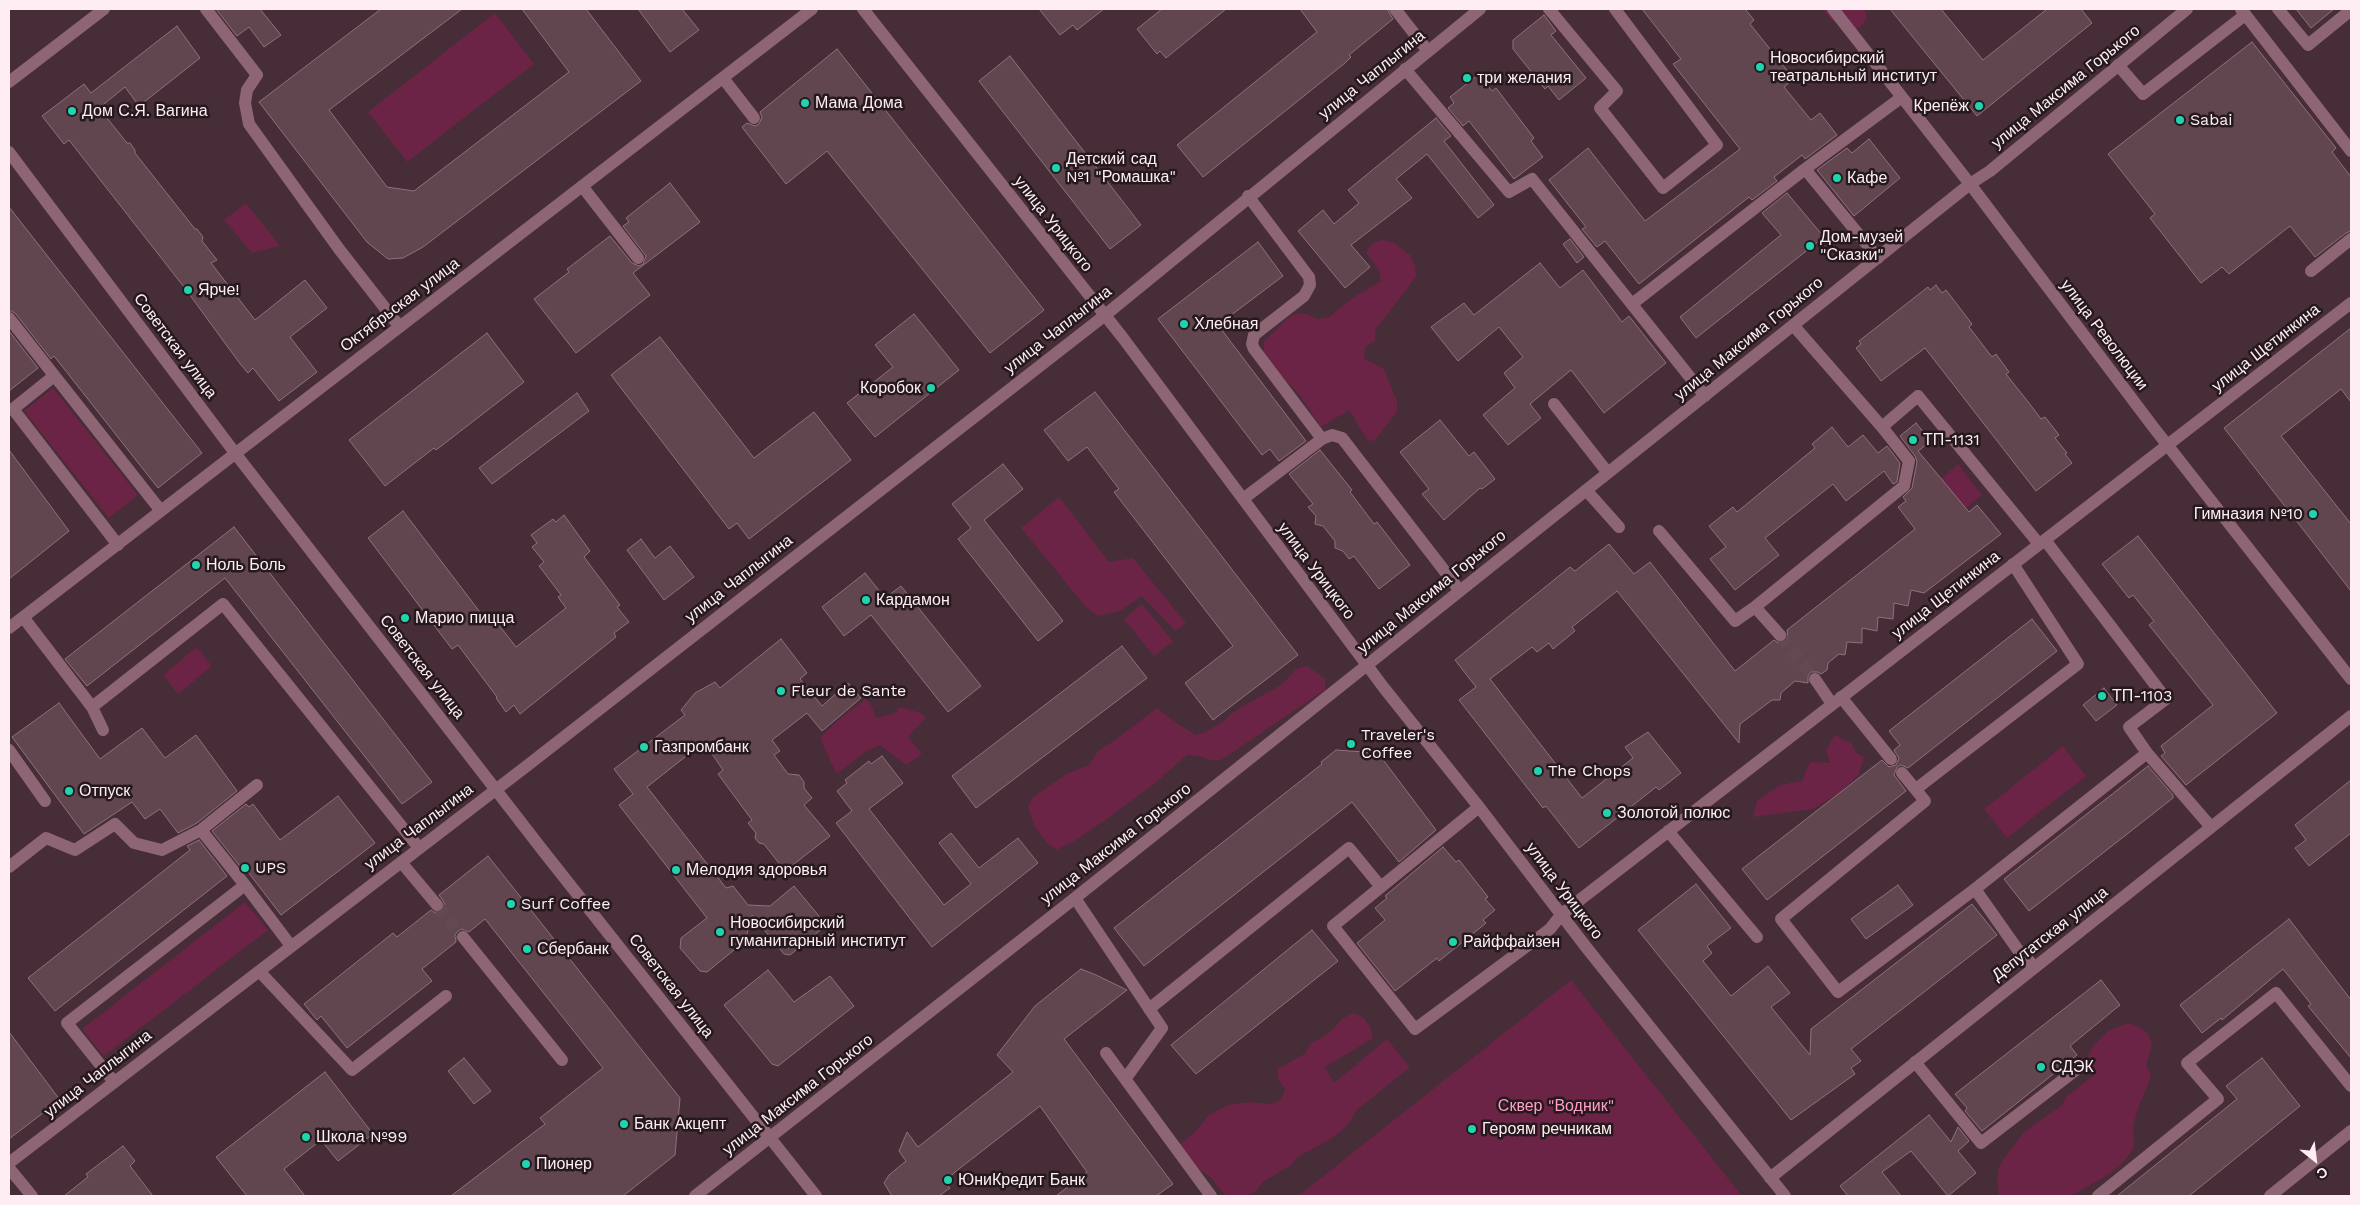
<!DOCTYPE html>
<meta charset="utf-8">
<style>
body{margin:0}
#map{position:relative;width:2360px;height:1205px;overflow:hidden;background:#462d37;font-family:"Work Sans",sans-serif}
canvas{display:block}
.frame{position:absolute;inset:0;border:10px solid #feedf3;pointer-events:none}
.north{position:absolute;left:2290px;top:1135px;width:50px;height:50px;-webkit-text-stroke:4px #25191e;paint-order:stroke;rotate:151deg;font-size:14px;font-weight:700;line-height:20px;text-align:center;color:#feedf3}
.north::after{content:'';display:block;margin:auto;width:18px;height:22px;background:#feedf3;clip-path:polygon(50% 0,100% 100%,50% 72%,0 100%)}
</style>
<div id="map">
<canvas width="2360" height="1205"></canvas>
<div class="frame"></div>
<div class="north">С</div>
</div>
<script>
const ctx = document.querySelector('canvas').getContext('2d');
ctx.lineJoin = 'round';
function fill(path, color) { ctx.fillStyle = color; ctx.fill(path, 'evenodd'); }
const shape = rows => new Path2D(rows.map(r => 'M' + r).join(''));
function stroke(path, color, width, dash) { ctx.strokeStyle = color; ctx.lineWidth = width; ctx.lineCap = dash ? 'butt' : 'round'; ctx.setLineDash(dash || []); ctx.stroke(path); }
function label(font, color, halo, rows, align = 'center') {
  ctx.font = font + ' "Work Sans",sans-serif'; ctx.lineWidth = 5; ctx.setLineDash([]); ctx.textBaseline = 'middle'; ctx.strokeStyle = halo; ctx.fillStyle = color; for (const [text, x, y, turn = 0] of rows) {
    ctx.save(); ctx.translate(x, y); ctx.rotate((+turn || 0) * Math.PI / 180); ctx.textAlign = isNaN(turn) ? turn : align; if (halo) ctx.strokeText(text, 0, 0); ctx.fillText(text, 0, 0); ctx.restore();
  }
}
fill(shape([
 [1822,9,1865,9,1867,19,1860,27,1849,31,1830,19],
 [495,13,534,64,407,162,368,112],
 [246,203,280,246,252,253,224,220],
 [1382,240,1393,242,1410,255,1415,266,1416,277,1375,330,1375,341,1365,347,1364,358,1384,369,1397,401,1397,412,1375,440,1368,441,1349,410,1321,427,1301,397,1270,363,1264,352,1264,341,1288,318,1297,313,1308,314,1317,319,1329,317,1354,297,1381,281,1379,270,1366,253,1372,244],
 [53,388,138,495,109,518,24,411],
 [1958,464,1982,495,1965,509,1941,479],
 [1059,497,1109,562,1133,558,1186,623,1175,631,1142,596,1120,611,1098,616,1086,607,1021,528],
 [1142,604,1173,641,1154,656,1124,619],
 [197,647,212,666,178,694,163,675],
 [1307,666,1325,679,1325,690,1221,760,1210,760,1199,756,1187,755,1153,785,1105,820,1076,840,1056,850,1047,843,1034,826,1028,806,1033,797,1068,773,1089,765,1098,751,1112,742,1157,708,1178,724,1196,735,1206,732,1225,720,1233,712,1281,685,1296,669],
 [865,699,870,702,876,718,892,714,897,712,899,707,921,713,926,718,908,736,922,754,906,765,880,745,865,752,840,772,836,773,820,738,835,723],
 [1835,735,1852,744,1856,753,1864,757,1859,774,1841,792,1813,809,1753,817,1757,801,1780,785,1802,781,1810,762,1830,763,1826,750],
 [2063,746,2086,776,2007,838,1984,809],
 [245,902,268,930,104,1056,82,1029],
 [1571,980,1742,1196,1298,1196],
 [1354,1013,1364,1018,1370,1027,1373,1038,1325,1067,1334,1083,1387,1039,1410,1067,1357,1110,1347,1126,1329,1140,1299,1156,1291,1165,1263,1182,1256,1191,1247,1196,1225,1195,1210,1177,1190,1163,1178,1146,1194,1133,1209,1115,1228,1105,1249,1102,1270,1104,1281,1100,1285,1089,1278,1079,1277,1069,1306,1053,1310,1044,1329,1033,1343,1018],
 [2129,1023,2139,1027,2148,1034,2152,1045,2146,1066,2151,1074,2148,1085,2139,1105,2133,1126,2134,1148,2120,1166,2111,1173,2072,1196,1999,1196,1997,1179,1999,1167,2005,1157,2025,1131,2062,1105,2067,1096,2093,1076,2088,1056,2093,1046,2109,1030]
]), '#6b2446');
const building = shape([
 [216,9,260,9,281,35,264,47,249,27,237,36,216,9],
 [381,9,462,9,329,110,387,187,414,191,569,72,522,9,586,9,641,81,423,247,403,258,388,259,367,242,259,102,381,9],
 [638,9,682,9,699,30,670,52,638,9],
 [1039,9,1104,9,1077,30,1073,25,1060,35,1039,9],
 [1162,9,1226,9,1166,58,1160,51,1157,54,1137,29,1162,9],
 [1300,9,1387,9,1393,19,1349,55,1351,57,1345,63,1203,177,1177,145,1317,32,1300,9],
 [1642,9,1745,9,1754,20,1750,24,1794,79,1784,87,1811,120,1820,113,1837,135,1805,159,1802,155,1774,177,1777,181,1752,200,1749,197,1639,284,1605,241,1597,247,1582,229,1586,227,1549,180,1588,148,1645,221,1740,149,1673,64,1681,59,1642,9],
 [1890,9,1941,9,1983,60,2047,9,2081,9,2092,23,1977,116,1890,9],
 [2296,9,2334,9,2311,28,2296,9],
 [1544,15,1556,31,1551,35,1586,78,1559,100,1548,86,1545,89,1513,49,1513,40,1544,15],
 [177,26,200,58,139,106,125,87,99,108,127,143,130,143,135,150,135,153,195,229,197,229,203,237,202,241,217,260,211,263,255,320,305,280,327,308,290,337,317,372,279,401,253,368,248,373,241,365,184,287,69,140,64,144,42,116,84,84,91,93,177,26],
 [2252,42,2336,148,2332,152,2351,177,2351,231,2346,233,2315,257,2290,226,2229,274,2222,267,2201,283,2150,218,2155,214,2108,154,2252,42],
 [837,49,1044,310,990,353,827,151,786,184,742,127,747,123,755,126,759,124,762,117,760,112,837,49],
 [1010,56,1141,225,1110,249,979,81,1010,56],
 [1479,74,1492,91,1496,88,1534,138,1531,141,1543,157,1514,179,1469,121,1463,126,1448,108,1454,103,1450,97,1479,74],
 [1436,118,1451,136,1444,141,1494,205,1478,218,1427,154,1396,179,1412,198,1351,245,1370,267,1345,288,1298,231,1323,210,1334,224,1359,203,1348,190,1436,118],
 [1869,139,1900,178,1854,216,1817,170,1847,148,1852,153,1869,139],
 [670,183,700,222,633,273,650,295,576,353,534,299,569,272,567,269,610,236,632,263,639,266,643,264,646,256,623,226,629,222,626,218,670,183],
 [1787,193,1824,237,1696,338,1680,317,1781,235,1762,213,1787,193],
 [9,207,202,453,158,488,54,356,51,359,15,313,9,310,9,207],
 [1570,239,1584,257,1577,263,1563,244,1570,239],
 [1258,242,1283,276,1218,325,1306,441,1279,461,1270,449,1262,455,1158,319,1258,242],
 [1540,263,1560,288,1583,270,1622,322,1629,316,1666,363,1604,413,1571,370,1530,404,1541,418,1508,445,1483,415,1515,388,1504,373,1523,357,1499,327,1458,361,1431,327,1464,303,1474,315,1540,263],
 [1936,285,1942,293,1946,290,1972,324,1969,327,1992,357,1996,354,2009,372,2006,374,2029,403,2041,419,2045,417,2059,435,2055,438,2067,453,2065,454,2072,463,2036,491,1925,348,1881,381,1856,348,1861,344,1859,341,1928,287,1930,290,1936,285],
 [914,314,959,370,875,437,847,403,893,367,875,345,914,314],
 [2351,328,2351,402,2341,389,2281,436,2351,524,2351,591,2224,428,2351,328],
 [9,331,38,368,9,391,9,331],
 [487,333,524,382,436,450,434,448,385,486,349,440,487,333],
 [660,337,754,458,814,412,851,460,749,539,737,523,729,529,611,375,660,337],
 [1095,392,1298,655,1213,720,1185,683,1233,646,1114,492,1119,489,1087,447,1068,461,1044,430,1095,392],
 [577,393,589,411,492,484,479,468,577,393],
 [1440,420,1469,456,1474,452,1495,479,1482,489,1480,488,1444,520,1422,494,1429,489,1400,452,1440,420],
 [1916,423,1931,441,1918,451,1969,512,1977,505,2001,534,1924,593,1911,590,1908,606,1894,603,1893,619,1878,617,1877,631,1862,628,1862,643,1847,642,1845,655,1839,654,1828,663,1827,670,1821,674,1818,672,1811,672,1808,676,1808,683,1795,681,1781,693,1780,700,1772,700,1740,724,1739,743,1617,591,1572,627,1575,631,1553,649,1549,643,1537,652,1532,647,1490,679,1582,798,1633,758,1625,747,1648,732,1681,773,1659,790,1656,787,1579,848,1546,806,1543,808,1459,700,1476,687,1455,660,1570,567,1575,571,1609,544,1634,574,1650,562,1735,671,1774,640,1778,643,1785,641,1788,637,1787,630,1915,529,1898,507,1906,501,1903,497,1912,488,1917,462,1915,456,1900,436,1916,423],
 [1832,427,1848,447,1863,435,1878,453,1887,446,1900,463,1897,482,1893,484,1884,471,1846,501,1833,484,1765,538,1779,555,1735,590,1710,559,1726,547,1709,526,1733,507,1737,512,1815,448,1812,444,1832,427],
 [9,450,69,531,9,579,9,450],
 [1320,450,1352,490,1350,492,1374,524,1377,522,1410,565,1379,589,1354,556,1349,559,1343,551,1335,548,1335,541,1323,526,1315,524,1316,516,1308,507,1313,504,1289,474,1320,450],
 [1003,464,1023,489,984,520,1063,621,1038,641,958,539,971,528,952,504,1003,464],
 [403,511,489,624,495,620,516,647,566,608,558,597,561,595,539,566,544,562,532,547,537,543,531,535,553,519,556,522,564,515,590,551,584,557,620,605,617,607,629,622,614,633,616,637,520,714,514,705,506,712,496,698,497,697,458,645,452,649,368,538,403,511],
 [234,527,432,782,402,804,225,578,87,686,65,659,234,527],
 [2138,536,2277,713,2186,785,2161,756,2165,753,2161,746,2213,705,2149,625,2154,621,2133,595,2129,598,2102,564,2138,536],
 [641,539,655,558,670,546,694,577,664,600,627,550,641,539],
 [865,573,885,598,901,586,981,686,948,712,871,615,844,636,822,607,865,573],
 [2032,619,2057,651,1908,768,1901,765,1897,767,1894,775,1906,791,1767,900,1742,869,1882,760,1889,767,1896,765,1899,758,1894,750,1900,745,1889,731,2032,619],
 [781,639,807,673,800,679,822,706,848,683,861,698,822,731,807,713,772,740,780,751,774,755,788,774,799,775,804,782,804,788,812,798,804,805,830,836,785,871,764,844,759,843,755,838,756,833,748,823,752,820,718,774,723,770,704,742,647,787,726,888,733,886,748,905,770,906,794,886,824,922,823,928,790,955,784,954,752,915,745,941,707,972,700,971,680,948,681,938,707,918,619,805,633,794,614,769,685,715,681,710,695,693,715,682,720,688,781,639],
 [1122,646,1147,678,976,808,952,776,1122,646],
 [2104,688,2117,705,2096,721,2083,705,2104,688],
 [59,703,100,759,142,728,165,758,196,735,237,791,197,823,178,833,160,809,145,819,132,802,84,834,12,737,59,703],
 [1336,750,1378,753,1436,830,1399,862,1352,802,1144,966,1114,928,1322,764,1321,762,1336,750],
 [882,756,903,783,869,809,944,905,971,884,939,843,951,833,979,868,1018,838,1038,863,932,947,836,823,852,811,837,791,847,783,845,780,869,761,871,764,882,756],
 [2148,766,2173,795,2173,798,2029,911,2004,879,2148,766],
 [2351,780,2351,833,2309,866,2295,848,2306,840,2295,825,2351,780],
 [338,796,375,843,281,915,245,868,243,870,212,831,246,804,249,807,253,804,280,840,338,796],
 [199,840,227,876,55,1011,28,978,190,850,187,846,199,840],
 [1443,847,1456,862,1459,860,1488,897,1485,899,1495,910,1483,920,1486,923,1454,949,1439,961,1437,958,1395,991,1357,943,1385,920,1375,908,1387,898,1385,896,1443,847],
 [488,856,680,1098,675,1155,623,1196,451,1196,545,1124,540,1118,603,1068,485,919,469,932,462,929,458,931,455,935,456,942,422,969,432,981,347,1048,321,1016,317,1020,304,1004,393,933,397,937,431,910,435,913,442,911,445,904,439,895,488,856],
 [1696,884,1731,928,1707,946,1712,953,1703,961,1731,996,1768,966,1790,993,1771,1007,1810,1055,1811,1029,1972,904,1997,935,1851,1049,1861,1061,1851,1068,1855,1074,1791,1120,1638,930,1696,884],
 [1898,885,1913,905,1866,939,1851,919,1898,885],
 [2289,919,2351,1000,2351,1058,2308,1006,2311,1004,2283,969,2222,1020,2221,1018,2202,1033,2180,1005,2289,919],
 [1312,930,1338,961,1196,1074,1171,1045,1312,930],
 [1081,969,1096,975,1127,990,1064,1039,1173,1184,1156,1196,1056,1196,1087,1172,1040,1106,955,1172,945,1182,950,1188,939,1196,892,1196,884,1183,889,1175,906,1161,899,1151,907,1132,918,1147,1013,1072,997,1055,1035,1006,1081,969],
 [768,970,794,1002,830,976,854,1006,778,1066,772,1064,724,1005,768,970],
 [2101,980,2120,1005,2070,1046,2077,1055,1982,1131,1965,1111,1967,1108,1955,1094,2101,980],
 [9,1032,60,1100,9,1139,9,1032],
 [464,1058,491,1091,474,1104,448,1071,464,1058],
 [2262,1058,2300,1106,2189,1196,2117,1196,2237,1099,2226,1086,2262,1058],
 [325,1072,373,1134,338,1161,321,1140,284,1169,305,1196,247,1196,216,1157,325,1072],
 [1929,1115,1951,1142,1958,1127,1969,1141,1958,1151,1976,1173,1948,1196,1911,1151,1882,1172,1901,1196,1848,1196,1840,1186,1929,1115],
 [123,1146,135,1161,130,1166,153,1196,64,1196,88,1177,86,1174,123,1146]
]);
fill(building, '#614650');
stroke(building, '#8f717c', 1);
stroke(shape([
 [1780,635,1815,679],
 [437,905,463,937]
]), '#624a53', 12, [12, 6]);
stroke(shape([
 [206,9,257,75,247,90,245,103,249,124,339,249,399,326],
 [863,9,1123,338,1384,688,1479,807,1586,947,1785,1196],
 [1395,9,1428,51],
 [1549,9,1617,91,1600,108,1663,188,1717,145,1615,9],
 [1833,9,1970,184,2154,428,2351,679],
 [2241,9,2351,151],
 [2278,9,2308,45,2351,10],
 [2118,65,2143,94,2245,15],
 [1405,69,1509,192,1532,179,1705,396],
 [723,78,754,118],
 [9,82,104,9],
 [9,152,235,453,544,852,816,1196],
 [582,186,638,258],
 [1248,196,1309,277,1310,285,1304,296,1254,335,1252,344,1254,349,1322,439,1332,435,1342,438,1460,591],
 [1878,258,1805,169,1902,97],
 [2311,271,2351,239],
 [1632,304,1805,169],
 [9,318,161,511],
 [1793,325,1882,427,1918,396,2039,544],
 [54,376,13,409,118,545],
 [1554,404,1608,473],
 [1586,490,1619,527],
 [1243,499,1322,439],
 [1659,531,1735,621,1755,607],
 [2045,540,2166,699,2129,727,2147,753],
 [23,617,92,707,223,604,419,848],
 [9,628,812,9],
 [1780,635,1755,607,1904,486,1909,461,1882,427],
 [1815,679,1832,704],
 [1841,697,1891,759],
 [92,707,103,730],
 [9,750,45,801],
 [1902,773,1925,801,1781,919,1838,992,1975,889,2018,950,2035,967],
 [1916,789,2078,664,2013,564],
 [1479,807,1333,926,1415,1029,1550,929,1561,915,1581,899,2351,303],
 [1668,831,1757,937],
 [401,862,437,905],
 [9,867,46,838,75,850,115,824,134,843,162,850,201,830],
 [245,885,201,830,257,785],
 [1975,889,2147,753,2211,827],
 [1075,898,1162,1028,1126,1078],
 [463,937,562,1060],
 [259,971,352,1070,446,996],
 [1149,1009,1349,848,1381,887],
 [1106,1053,1211,1196],
 [1915,1062,1981,1143,2081,1066],
 [114,1082,67,1023,245,885,291,946],
 [9,1163,528,765,1104,316,1480,9],
 [9,1168,32,1196],
 [1770,1178,2351,716],
 [695,1196,1075,898,1970,184,1990,171,2187,9],
 [2098,1196,2218,1099,2187,1063,2276,993,2351,1086],
 [2270,1196,2351,1131]
]), '#8d6574', 12);
for (const [x, y, r, color] of [
 [1760,67,5,"#1fd5b0"],
 [1467,78,5,"#1fd5b0"],
 [805,103,5,"#1fd5b0"],
 [1979,106,5,"#1fd5b0"],
 [72,111,5,"#1fd5b0"],
 [2180,120,5,"#1fd5b0"],
 [1056,168,5,"#1fd5b0"],
 [1837,178,5,"#1fd5b0"],
 [1810,246,5,"#1fd5b0"],
 [188,290,5,"#1fd5b0"],
 [1184,324,5,"#1fd5b0"],
 [931,388,5,"#1fd5b0"],
 [1913,440,5,"#1fd5b0"],
 [2313,514,5,"#1fd5b0"],
 [196,565,5,"#1fd5b0"],
 [866,600,5,"#1fd5b0"],
 [405,618,5,"#1fd5b0"],
 [781,691,5,"#1fd5b0"],
 [2102,696,5,"#1fd5b0"],
 [1351,744,5,"#1fd5b0"],
 [644,747,5,"#1fd5b0"],
 [1538,771,5,"#1fd5b0"],
 [69,791,5,"#1fd5b0"],
 [1607,813,5,"#1fd5b0"],
 [245,868,5,"#1fd5b0"],
 [676,870,5,"#1fd5b0"],
 [511,904,5,"#1fd5b0"],
 [720,932,5,"#1fd5b0"],
 [1453,942,5,"#1fd5b0"],
 [527,949,5,"#1fd5b0"],
 [2041,1067,5,"#1fd5b0"],
 [624,1124,5,"#1fd5b0"],
 [1472,1129,5,"#1fd5b0"],
 [306,1137,5,"#1fd5b0"],
 [526,1164,5,"#1fd5b0"],
 [948,1180,5,"#1fd5b0"]
]) { const dot = new Path2D(); dot.arc(x, y, r, 0, 2 * Math.PI); ctx.fillStyle = color; ctx.fill(dot); stroke(dot, '#25191e', 2); }
label('16px', '#feedf3', '#25191e', [
 ["Новосибирский",1770,58],
 ["театральный институт",1770,76],
 ["три желания",1477,78],
 ["Мама Дома",815,103],
 ["Крепёж",1969,106,"right"],
 ["Дом С.Я. Вагина",82,111],
 ["Sabai",2190,120],
 ["Детский сад",1066,159],
 ["№1 \"Ромашка\"",1066,177],
 ["Кафе",1847,178],
 ["Дом-музей",1820,237],
 ["\"Сказки\"",1820,255],
 ["Ярче!",198,290],
 ["Хлебная",1194,324],
 ["Коробок",921,388,"right"],
 ["ТП-1131",1923,440],
 ["Гимназия №10",2303,514,"right"],
 ["Ноль Боль",206,565],
 ["Кардамон",876,600],
 ["Марио пицца",415,618],
 ["Fleur de Sante",791,691],
 ["ТП-1103",2112,696],
 ["Traveler's",1361,735],
 ["Coffee",1361,753],
 ["Газпромбанк",654,747],
 ["The Chops",1548,771],
 ["Отпуск",79,791],
 ["Золотой полюс",1617,813],
 ["UPS",255,868],
 ["Мелодия здоровья",686,870],
 ["Surf Coffee",521,904],
 ["Новосибирский",730,923],
 ["гуманитарный институт",730,941],
 ["Райффайзен",1463,942],
 ["Сбербанк",537,949],
 ["СДЭК",2051,1067],
 ["Банк Акцепт",634,1124],
 ["Героям речникам",1482,1129],
 ["Школа №99",316,1137],
 ["Пионер",536,1164],
 ["ЮниКредит Банк",958,1180]
], 'left');
label('16px', '#feedf3', '#25191e', [
 ["улица Чаплыгина",1372,75,-39],
 ["улица Максима Горького",2066,87,-39],
 ["улица Урицкого",1053,224,52],
 ["Октябрьская улица",400,305,-37],
 ["улица Чаплыгина",1058,330,-38],
 ["улица Революции",2104,335,53],
 ["улица Максима Горького",1749,339,-39],
 ["Советская улица",175,346,53],
 ["улица Щетинкина",2266,348,-38],
 ["улица Урицкого",1316,571,53],
 ["улица Чаплыгина",739,579,-38],
 ["улица Максима Горького",1432,592,-39],
 ["улица Щетинкина",1946,595,-38],
 ["Советская улица",422,667,52],
 ["улица Чаплыгина",419,827,-37],
 ["улица Максима Горького",1116,844,-38],
 ["улица Урицкого",1564,891,53],
 ["Депутатская улица",2050,934,-38],
 ["Советская улица",671,986,52],
 ["улица Чаплыгина",98,1074,-38],
 ["улица Максима Горького",798,1095,-38]
]);
label('16px', '#ff9ec6', '#25191e', [
 ["Сквер \"Водник\"",1556,1106]
]);
</script>
